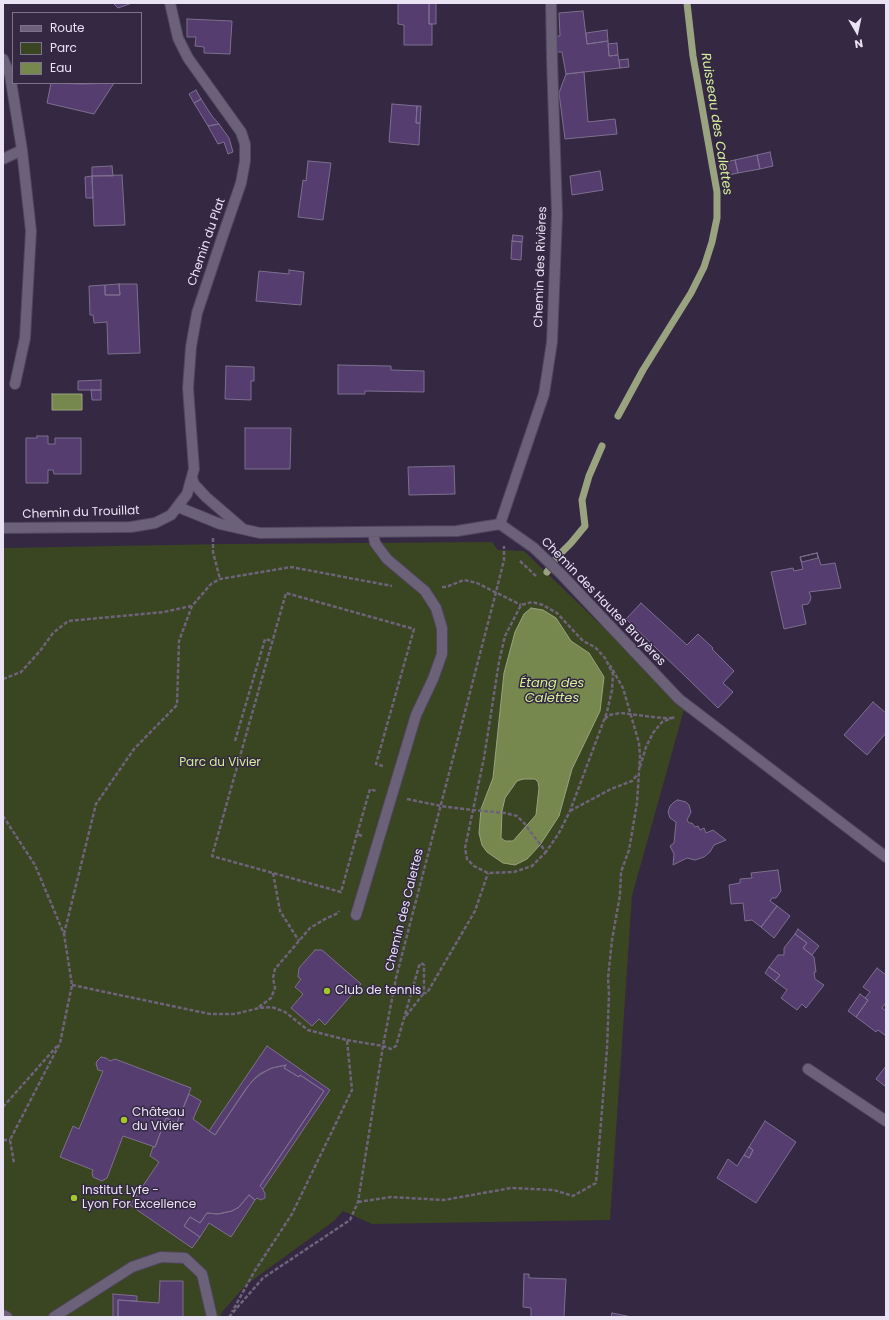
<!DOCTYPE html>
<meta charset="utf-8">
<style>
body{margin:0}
#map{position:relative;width:889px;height:1320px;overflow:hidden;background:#342843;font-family:Poppins,sans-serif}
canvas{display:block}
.frame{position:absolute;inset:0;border:4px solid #eae3f4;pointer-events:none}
.legend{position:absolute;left:12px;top:12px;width:130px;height:72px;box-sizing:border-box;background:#342843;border:1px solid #7d738a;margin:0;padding:5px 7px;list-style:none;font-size:12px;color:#eae3f4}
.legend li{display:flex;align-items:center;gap:8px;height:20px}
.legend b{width:20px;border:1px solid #7d738a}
.north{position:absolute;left:837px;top:12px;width:40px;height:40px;-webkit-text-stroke:3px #342843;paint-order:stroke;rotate:171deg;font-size:11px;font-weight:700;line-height:16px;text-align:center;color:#eae3f4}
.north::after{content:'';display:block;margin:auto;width:14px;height:18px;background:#eae3f4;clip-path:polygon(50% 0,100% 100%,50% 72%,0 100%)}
</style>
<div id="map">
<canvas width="889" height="1320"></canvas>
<div class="frame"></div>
<ul class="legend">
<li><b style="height:5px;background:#6b6178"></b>Route</li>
<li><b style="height:11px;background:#3a4521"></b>Parc</li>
<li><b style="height:11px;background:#76884d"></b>Eau</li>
</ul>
<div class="north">N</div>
</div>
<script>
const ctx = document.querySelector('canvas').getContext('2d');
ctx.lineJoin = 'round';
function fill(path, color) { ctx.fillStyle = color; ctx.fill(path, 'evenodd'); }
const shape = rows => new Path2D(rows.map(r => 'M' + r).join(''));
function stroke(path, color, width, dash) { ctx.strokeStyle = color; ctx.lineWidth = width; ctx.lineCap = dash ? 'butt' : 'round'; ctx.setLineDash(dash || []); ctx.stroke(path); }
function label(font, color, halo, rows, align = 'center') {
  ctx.font = font + ' Poppins,sans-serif'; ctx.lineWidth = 3; ctx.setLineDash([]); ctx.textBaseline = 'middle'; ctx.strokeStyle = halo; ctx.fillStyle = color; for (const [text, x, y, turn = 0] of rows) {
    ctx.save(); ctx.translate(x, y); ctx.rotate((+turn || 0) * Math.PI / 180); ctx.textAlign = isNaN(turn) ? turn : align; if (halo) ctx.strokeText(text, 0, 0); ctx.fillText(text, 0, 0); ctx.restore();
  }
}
fill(shape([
 [492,542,498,550,524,551,685,706,632,896,610,1220,372,1224,343,1211,334,1221,246,1285,222,1312,220,1317,3,1317,3,548,224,544]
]), '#3a4521');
const water = shape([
 [52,394,82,394,82,410,52,410,52,394],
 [531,608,543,610,556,618,571,641,589,653,604,677,600,711,572,769,559,816,540,845,527,859,515,865,503,863,487,852,482,845,479,833,481,809,493,778,504,673,515,632,524,614,531,608],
 [523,779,535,779,538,782,539,788,536,815,513,841,505,841,501,838,502,811,505,798,517,781,523,779]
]);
fill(water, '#76884d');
stroke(water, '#99a37f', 1);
stroke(shape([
 [618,416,643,370,691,293,704,267,712,242,717,218,717,192,693,56,687,3],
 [547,572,557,557,571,543,585,526,582,500,589,476,602,446]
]), '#99a37f', 7);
const building = shape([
 [113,3,132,3,118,8,113,3],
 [398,3,429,3,429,24,432,24,432,45,404,45,404,25,398,24,398,3],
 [429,3,436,3,436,24,429,24,429,3],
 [583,11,587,44,608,41,609,56,618,55,620,68,566,74,562,52,555,52,555,36,560,36,559,13,583,11],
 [187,19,232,21,230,54,204,53,204,47,195,46,196,37,187,37,187,19],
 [607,30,608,41,587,44,586,33,607,30],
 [617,43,618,55,609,56,608,44,617,43],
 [628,59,629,67,620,68,619,60,628,59],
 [584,72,588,122,615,119,617,134,565,139,559,93,566,74,584,72],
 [51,83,82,84,114,83,94,114,47,103,51,83],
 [196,90,201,99,194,103,189,94,196,90],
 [201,99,212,116,219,124,208,126,194,103,201,99],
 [392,104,417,106,416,123,420,123,419,145,389,142,392,104],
 [417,106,421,106,420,123,416,123,417,106],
 [219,124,229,138,233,152,228,154,224,142,218,144,208,126,219,124],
 [770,152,773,166,760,169,757,155,770,152],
 [757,155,760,169,738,173,735,160,757,155],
 [735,160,738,173,724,176,721,163,735,160],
 [308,161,331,163,323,220,298,217,303,180,306,181,308,161],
 [112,166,113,176,92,176,92,167,112,166],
 [600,171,603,190,572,195,570,176,600,171],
 [122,175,125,225,94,226,92,176,122,175],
 [92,176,93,198,86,198,85,177,92,176],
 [513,235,523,236,522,242,512,241,513,235],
 [512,241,522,242,521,260,511,259,512,241],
 [289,270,304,272,301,305,256,301,259,271,289,274,289,270],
 [119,284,120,295,105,295,105,285,119,284],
 [119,284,137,284,140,353,108,354,107,322,94,323,93,315,90,315,89,286,105,285,105,295,120,295,119,284],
 [338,365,391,366,391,370,424,371,424,392,365,391,365,394,338,394,338,365],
 [226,366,254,367,254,381,251,381,251,400,225,399,226,366],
 [101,380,101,390,78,390,78,381,101,380],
 [91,390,101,390,101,400,92,400,91,390],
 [245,428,291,428,290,469,245,469,245,428],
 [37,436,48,436,48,444,55,444,55,438,81,438,81,474,54,474,53,470,48,470,48,483,26,483,26,438,37,438,37,436],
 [454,466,455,494,409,495,408,467,454,466],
 [817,553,821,565,835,563,841,588,809,592,811,597,810,601,808,604,802,605,806,624,784,629,771,572,793,568,794,571,803,569,800,557,817,553],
 [817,553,818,558,802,562,800,557,817,553],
 [641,603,687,645,698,634,713,648,712,649,734,671,723,683,733,692,718,708,626,619,641,603],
 [873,702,886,713,886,733,867,755,844,735,873,702],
 [678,800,686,802,689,805,691,812,687,820,689,823,692,823,695,827,698,826,700,830,704,828,706,833,713,830,726,840,714,845,710,852,704,857,695,860,687,858,673,865,674,854,670,846,674,843,676,822,670,818,668,812,670,806,674,802,678,800],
 [778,870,781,891,776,898,772,898,770,901,777,906,761,927,752,920,745,921,743,903,731,904,729,885,740,883,740,879,752,878,751,873,778,870],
 [777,906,790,916,774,938,761,927,777,906],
 [798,929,819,946,812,955,803,948,807,943,795,934,798,929],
 [795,934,807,943,803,948,814,957,816,972,814,972,815,979,824,985,806,1008,802,1004,797,1010,781,998,787,990,775,981,780,975,769,967,778,955,784,955,784,948,795,934],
 [315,950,322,950,361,984,325,1025,319,1019,312,1026,291,1008,303,994,295,987,301,979,298,977,299,968,315,950],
 [769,967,780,975,775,981,765,973,769,967],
 [877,968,886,975,886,1004,885,1004,882,1008,886,1011,886,1036,878,1030,876,1032,856,1017,868,1000,865,998,870,992,863,987,877,968],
 [860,994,868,1000,856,1017,848,1011,860,994],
 [267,1046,330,1090,263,1189,260,1186,324,1091,300,1075,299,1077,284,1068,286,1065,272,1068,259,1074,249,1085,215,1135,209,1131,267,1046],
 [101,1057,106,1058,110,1061,115,1059,191,1088,177,1123,166,1118,155,1147,123,1136,107,1178,102,1181,93,1177,92,1173,93,1170,60,1157,73,1126,79,1129,103,1071,98,1070,96,1064,97,1061,101,1057],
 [286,1065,284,1068,299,1077,300,1075,324,1091,260,1186,263,1189,263,1190,265,1193,265,1198,261,1200,257,1198,255,1200,249,1195,239,1207,232,1211,218,1214,207,1213,200,1223,190,1217,184,1226,200,1237,192,1248,130,1205,159,1162,150,1156,153,1147,155,1147,166,1118,177,1123,189,1094,201,1101,193,1119,215,1135,245,1090,254,1079,266,1071,272,1068,286,1065],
 [886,1066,886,1087,876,1079,886,1066],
 [765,1121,796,1142,756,1203,717,1178,728,1159,737,1166,744,1155,749,1158,753,1150,749,1147,765,1121],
 [749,1147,753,1150,749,1158,744,1155,749,1147],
 [249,1195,255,1200,231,1237,209,1223,200,1237,184,1226,190,1217,200,1223,207,1213,218,1214,232,1211,239,1207,249,1195],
 [524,1274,529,1274,529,1278,566,1279,564,1317,531,1317,531,1308,523,1307,524,1274],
 [160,1281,183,1281,183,1317,118,1317,118,1300,159,1303,160,1281],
 [113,1294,137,1296,137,1301,118,1300,118,1317,113,1317,113,1294],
 [612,1313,632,1317,611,1317,612,1313]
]);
fill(building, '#553d6f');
stroke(building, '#7d6f8e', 1);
const minor = shape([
 [3,59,10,75,22,150,31,231,25,338,15,384],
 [3,159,22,150],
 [192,478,194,484,206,497,242,528],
 [178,507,220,524,260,533,457,531,500,524,534,548,561,574,679,699,886,857],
 [500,524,544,394,552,342,557,214,552,58,551,3],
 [3,528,131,527,155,523,171,515,187,494,194,469,188,388,191,347,197,313,222,238,241,183,245,161,245,144,241,132,188,58,178,38,170,3],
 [356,915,416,715,433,679,442,654,442,628,436,608,425,591,387,559,375,543,373,532],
 [808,1069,886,1121],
 [3,1315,7,1317],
 [54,1317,132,1267,161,1257,185,1258,202,1274,212,1317]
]);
stroke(minor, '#51465f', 12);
stroke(shape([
 [213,538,213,552,220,579],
 [520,561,536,576],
 [442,587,446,587,464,580,477,583,521,605],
 [3,679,21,672,40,651,53,633,68,621,164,612,191,606],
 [605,719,609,715,621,713,662,718,672,718],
 [235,741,265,639,272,641],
 [640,767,646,747,653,733,662,722,675,717],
 [407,799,441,806,473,810,505,813,517,816,524,823,546,852,559,833,570,811,607,712,612,690,613,674,605,658,595,647,583,641,557,613,543,605,532,602,521,605,505,636,499,662,484,758,473,810,465,848,467,859,474,866,488,873,514,872,532,866,546,852],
 [570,811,611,789,632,781,638,774],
 [3,816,35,865,64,934,72,985,60,1043,10,1140,14,1163],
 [357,834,341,892,212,856,286,593,414,629,376,764,383,766],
 [362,836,357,834,370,789,376,791],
 [273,873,280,911,299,941],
 [64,934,96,804,134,749,177,705,179,641,192,606,211,584,220,579,291,567,392,586],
 [72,985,210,1014,235,1014,259,1008,272,1007,285,1012,308,1030,347,1040,352,1090,292,1214,254,1272,232,1312],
 [259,1007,271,998,275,988,273,978,275,969,310,928,325,919,338,913,339,911],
 [406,1016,424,993],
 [347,1040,383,1046,391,1049,396,1046,419,966,421,963,424,965,424,993,427,993,475,911,488,873],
 [3,1107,57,1046],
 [3,1140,10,1140],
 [358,1202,391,1197,444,1200,511,1188,554,1190,573,1196,596,1183,607,1049,609,994,608,978,612,940,620,895,621,872,629,850,637,803,640,756,639,743,623,688,610,665],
 [229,1317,263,1278,350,1220,358,1202,383,1046,396,978,496,592,504,560,504,546]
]), '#6e637b', 2.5, [4, 2]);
stroke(minor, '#6b6178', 10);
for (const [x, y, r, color] of [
 [327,991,4,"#a3c926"],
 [124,1120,4,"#a3c926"],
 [74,1198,4,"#a3c926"]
]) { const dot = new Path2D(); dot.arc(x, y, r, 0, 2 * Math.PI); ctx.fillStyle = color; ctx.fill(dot); stroke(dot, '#342843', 1.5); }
label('12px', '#eae3f4', '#342843', [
 ["Chemin du Plat",207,242,-71],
 ["Chemin des Rivières",541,267,-88],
 ["Chemin du Trouillat",81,513,-2],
 ["Chemin des Hautes Bruyères",603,602,46],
 ["Chemin des Calettes",405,910,-76]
]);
label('12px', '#d2ed96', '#342843', [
 ["Parc du Vivier",220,763]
]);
label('12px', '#eae3f4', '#342843', [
 ["Club de tennis",335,991],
 ["Château",132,1113],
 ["du Vivier",132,1127],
 ["Institut Lyfe -",82,1191],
 ["Lyon For Excellence",82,1205]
], 'left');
label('italic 13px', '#d5f099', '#342843', [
 ["Ruisseau des Calettes",716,124,81],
 ["Étang des",552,684],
 ["Calettes",552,699]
]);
</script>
